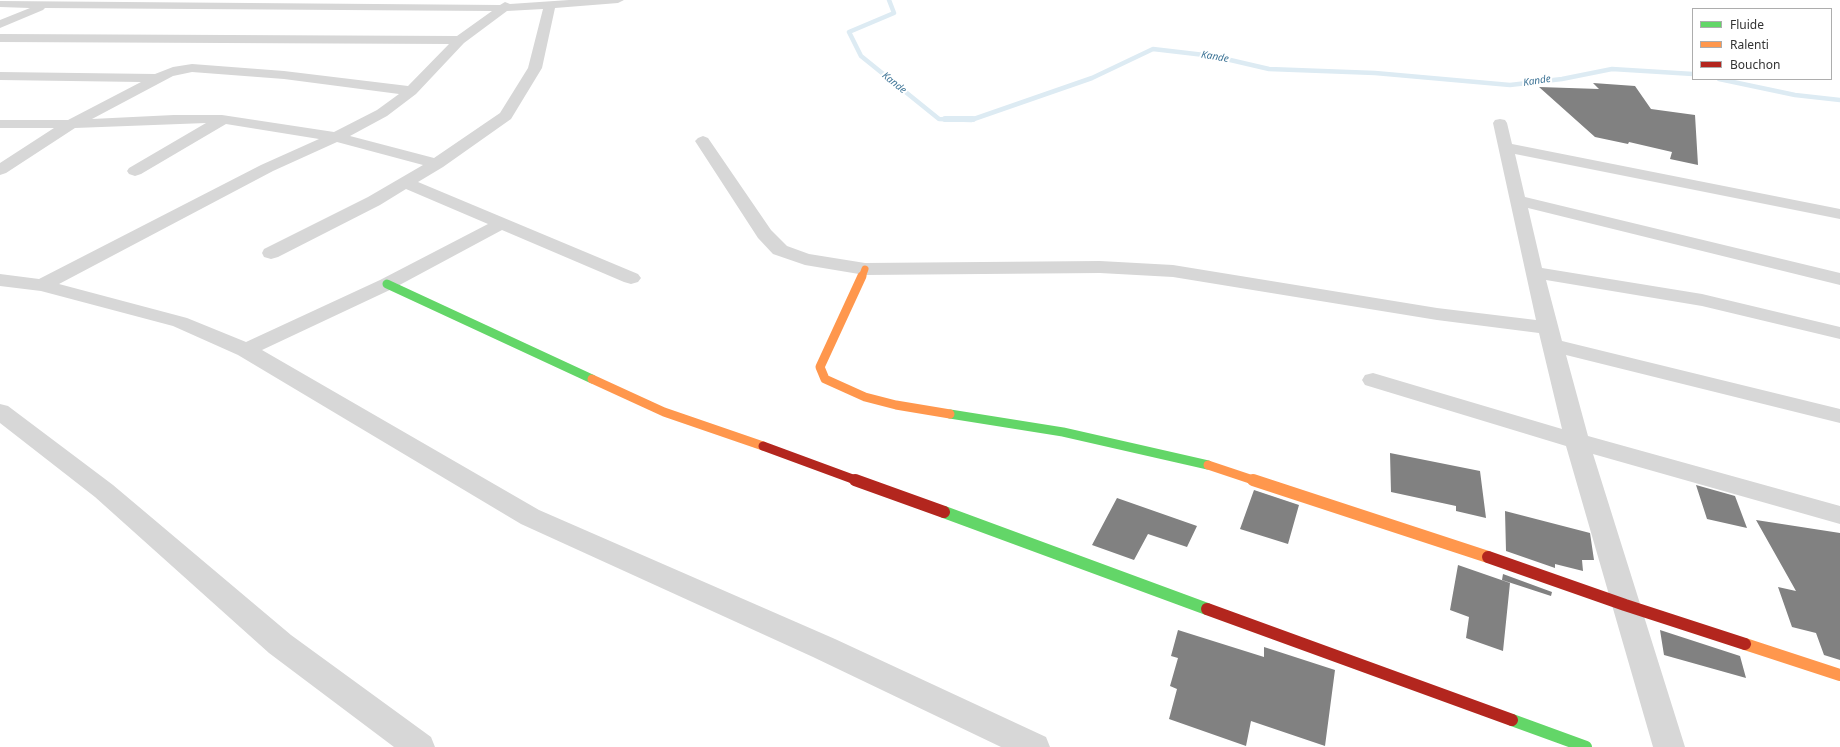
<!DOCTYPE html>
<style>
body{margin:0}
#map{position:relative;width:1840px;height:747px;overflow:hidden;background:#fff;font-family:"Noto Sans",sans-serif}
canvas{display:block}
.legend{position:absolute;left:1692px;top:8px;width:140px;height:72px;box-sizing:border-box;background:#fff;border:1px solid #adadad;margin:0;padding:5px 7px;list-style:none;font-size:12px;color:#333}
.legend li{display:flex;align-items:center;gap:8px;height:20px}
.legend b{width:20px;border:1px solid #adadad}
</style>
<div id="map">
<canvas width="1840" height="747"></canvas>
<ul class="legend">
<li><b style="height:5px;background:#63d668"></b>Fluide</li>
<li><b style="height:5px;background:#ff974d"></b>Ralenti</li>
<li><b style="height:5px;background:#b3261e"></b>Bouchon</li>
</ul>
</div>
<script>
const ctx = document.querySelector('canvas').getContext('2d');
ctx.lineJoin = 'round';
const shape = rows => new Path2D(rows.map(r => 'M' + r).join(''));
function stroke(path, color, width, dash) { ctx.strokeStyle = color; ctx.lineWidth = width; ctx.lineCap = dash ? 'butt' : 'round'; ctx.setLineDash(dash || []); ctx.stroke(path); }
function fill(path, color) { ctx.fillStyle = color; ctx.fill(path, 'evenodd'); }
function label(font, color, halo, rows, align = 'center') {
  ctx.font = font + ' "Noto Sans",sans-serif'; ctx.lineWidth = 4; ctx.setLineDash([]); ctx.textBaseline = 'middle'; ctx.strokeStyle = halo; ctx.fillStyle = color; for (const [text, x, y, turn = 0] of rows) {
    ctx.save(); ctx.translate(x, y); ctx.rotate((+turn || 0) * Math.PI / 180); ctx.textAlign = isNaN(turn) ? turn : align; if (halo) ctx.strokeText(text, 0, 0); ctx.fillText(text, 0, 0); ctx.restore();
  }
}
stroke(shape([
 [889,0,894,13,849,32,861,56,939,119,971,120,1092,78,1153,49,1213,56,1269,69,1375,73,1510,85,1562,79,1612,69,1693,74],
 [1719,79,1795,95,1840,100]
]), '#ddebf3', 4.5);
stroke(shape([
 [945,119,973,119]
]), '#ddebf3', 6);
fill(shape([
 [1593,83,1635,86,1651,109,1695,115,1698,165,1670,159,1672,152,1629,142,1628,144,1595,137,1539,87,1599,89],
 [1390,453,1480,471,1486,518,1456,511,1456,506,1391,492],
 [1696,485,1735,496,1747,528,1707,519],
 [1254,490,1299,505,1288,544,1240,529],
 [1117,498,1197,526,1187,547,1148,534,1134,560,1092,545],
 [1505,511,1590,533,1594,560,1582,560,1583,571,1555,564,1555,568,1506,551],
 [1756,520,1840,533,1840,660,1824,655,1816,633,1792,627,1778,587,1796,591],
 [1458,565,1510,583,1503,651,1466,638,1469,617,1450,610],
 [1503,574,1552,592,1551,596,1502,580],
 [1178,630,1264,657,1264,647,1335,670,1325,746,1251,721,1246,746,1169,719,1177,689,1170,686,1178,658,1171,656],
 [1660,630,1740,656,1746,678,1664,655]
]), '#818181');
fill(shape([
 [569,0,624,0,618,3,555,8,542,68,511,119,443,167,418,182,638,274,641,278,638,282,631,284,624,282,502,230,394,288,262,350,539,510,835,639,1046,737,1050,747,1001,747,813,657,521,524,238,355,173,326,41,291,0,286,0,274,39,279,261,165,319,139,226,124,141,174,135,176,129,174,127,171,129,168,206,123,75,128,6,173,0,175,0,163,54,128,0,128,0,120,68,120,141,82,0,80,0,72,155,74,173,67,192,64,284,71,408,86,449,44,0,42,0,34,457,36,492,11,45,8,43,10,0,28,0,20,30,8,0,7,0,1,500,5,505,2,510,4,569,0],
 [543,9,528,68,500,113,434,158,350,136,387,116,416,94,464,43,507,11,543,9],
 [192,72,284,79,399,94,377,110,334,132,222,115,174,115,92,119,173,76,192,72],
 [337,142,423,165,368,197,264,249,262,253,264,257,271,259,278,257,380,205,406,189,488,224,380,280,246,342,187,318,59,284,273,171,337,142],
 [1500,119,1505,120,1507,123,1512,144,1840,209,1840,219,1515,154,1525,197,1840,273,1840,285,1528,208,1542,268,1702,294,1840,327,1840,339,1702,306,1546,280,1562,341,1840,409,1840,423,1566,355,1588,436,1840,506,1840,524,1593,454,1685,747,1653,747,1566,446,1365,385,1362,380,1365,375,1373,373,1562,429,1539,333,1437,320,1173,277,1100,273,865,275,805,265,773,254,758,238,695,141,698,138,703,136,708,138,771,230,787,246,809,254,865,263,1100,261,1173,265,1437,308,1536,320,1493,123,1495,120,1500,119],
 [0,404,8,406,113,485,291,635,431,737,435,747,394,747,269,653,95,497,0,423,0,404]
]), '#d7d7d7');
stroke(shape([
 [387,284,592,379],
 [950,414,1063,432,1208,465]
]), '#63d668', 9);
stroke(shape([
 [944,512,1207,609],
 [1512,720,1586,747]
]), '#63d668', 12);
stroke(shape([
 [862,277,865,269]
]), '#ff974d', 7);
stroke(shape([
 [862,276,820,367,825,379,865,397,896,405,950,414],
 [592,379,664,412,763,446],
 [1208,465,1256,481]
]), '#ff974d', 9);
stroke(shape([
 [1253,480,1488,557],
 [1745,644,1840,675]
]), '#ff974d', 12);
stroke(shape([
 [763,446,858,481]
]), '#b3261e', 9);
stroke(shape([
 [855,480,944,512],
 [1488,557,1625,605,1745,644],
 [1207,609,1512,720]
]), '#b3261e', 12);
label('italic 10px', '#3f7597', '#fff', [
 ["Kande",1215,57,10],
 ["Kande",1537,81,-9],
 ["Kande",894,83,39]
]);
</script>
